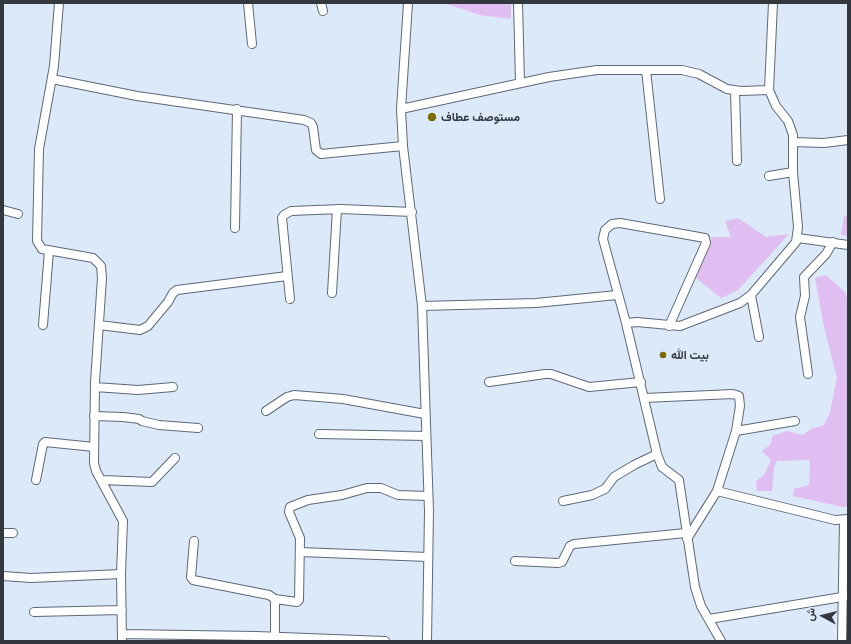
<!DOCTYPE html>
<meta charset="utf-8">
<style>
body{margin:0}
#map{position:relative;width:851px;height:644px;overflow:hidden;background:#dce9f9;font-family:Raleway,Vazirmatn,sans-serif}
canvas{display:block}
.frame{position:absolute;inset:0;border:4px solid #33383e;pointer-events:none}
.north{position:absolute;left:803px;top:596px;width:40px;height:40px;-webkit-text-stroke:3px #dce9f9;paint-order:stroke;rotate:277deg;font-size:11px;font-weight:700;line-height:16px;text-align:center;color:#33383e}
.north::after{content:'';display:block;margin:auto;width:14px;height:18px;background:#33383e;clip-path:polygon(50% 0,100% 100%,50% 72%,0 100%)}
</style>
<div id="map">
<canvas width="851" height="644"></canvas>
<div class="frame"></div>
<div class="north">ش</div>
</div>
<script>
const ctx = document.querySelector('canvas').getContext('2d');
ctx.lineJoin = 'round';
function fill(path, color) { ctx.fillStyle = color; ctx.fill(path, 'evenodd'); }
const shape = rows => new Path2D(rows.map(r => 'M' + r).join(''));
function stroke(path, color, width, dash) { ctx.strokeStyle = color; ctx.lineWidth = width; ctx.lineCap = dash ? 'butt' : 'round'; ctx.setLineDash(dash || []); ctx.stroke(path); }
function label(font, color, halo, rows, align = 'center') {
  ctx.font = font + ' Raleway,Vazirmatn,sans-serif'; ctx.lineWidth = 4; ctx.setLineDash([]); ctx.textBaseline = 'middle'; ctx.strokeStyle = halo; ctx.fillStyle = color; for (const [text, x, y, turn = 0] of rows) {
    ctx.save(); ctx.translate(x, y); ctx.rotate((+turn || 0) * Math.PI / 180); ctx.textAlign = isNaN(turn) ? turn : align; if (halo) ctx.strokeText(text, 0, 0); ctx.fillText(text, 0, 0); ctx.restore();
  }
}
fill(shape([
 [444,3,511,3,511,19,480,15],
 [844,216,848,216,848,236,841,235],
 [738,218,766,237,789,234,738,290,721,298,696,278,712,237,731,237,725,221],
 [826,275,845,292,848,302,848,506,843,507,793,496,794,489,809,485,810,460,777,461,774,468,772,491,757,491,756,481,764,475,771,460,762,451,771,444,772,436,787,431,803,435,811,429,824,425,830,412,837,378,824,327,815,278]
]), '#e1bef1');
const minor = shape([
 [59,3,54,66,39,149,37,241,42,249,93,258,101,266,102,278,95,382,94,463,96,471,123,521,121,574,122,641],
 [248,3,252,44],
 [321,3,323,11],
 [408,3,401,109,403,146,422,306,429,511,427,641],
 [518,3,520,83],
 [646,70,660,199],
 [52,79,137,96,304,120,311,123,313,127,316,150,321,154,403,146],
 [735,91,737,161],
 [401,109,549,77,597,70,682,70,699,74,727,89,741,91,769,90],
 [793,142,824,143,848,140],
 [769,176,793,172],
 [3,210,18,214],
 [235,228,237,109],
 [798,238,848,245],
 [332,293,337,209],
 [751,295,759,337],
 [290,299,282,218,284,215,291,211,341,209,412,212],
 [422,306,536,303,617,295],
 [626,323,637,322,680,326,740,303,751,295,796,242,798,227,793,172,793,135,788,121,776,106,769,90,773,3],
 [43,325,49,251],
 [99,325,140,330,148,326,168,302,173,293,177,290,287,276],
 [669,326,706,243,705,238,620,223,612,224,605,230,603,239,626,323,657,454,662,467,679,480,695,587,701,606,721,641],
 [808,374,800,317,805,296,804,277,826,254,833,242],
 [489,382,545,374,551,374,589,387,641,382],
 [95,387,138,390,173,387],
 [644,398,733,394,739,396,740,406,736,431,717,491,687,539],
 [266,411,287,397,294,395,343,399,425,414],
 [94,416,123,417,139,419,142,421,159,425,198,428],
 [736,431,795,421],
 [319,434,426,436],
 [36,480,43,444,45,442,94,447],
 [102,480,152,482,175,458],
 [717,491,835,520,848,519],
 [563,501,592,495,605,489,614,477,634,465,657,454],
 [3,533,13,533],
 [194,541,191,577,193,580,269,595,275,599],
 [300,552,428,557],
 [515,561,558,563,562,562,570,546,574,544,686,533],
 [3,576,31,578,121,574],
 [34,612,122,610],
 [709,619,848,596],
 [122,634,256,636,385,641],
 [275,637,275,599,297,602,299,600,300,538,289,512,290,507,308,500,342,495,367,488,381,488,398,495,428,496],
 [842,641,844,520]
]);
stroke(minor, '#5e6977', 10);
stroke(minor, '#fff', 8);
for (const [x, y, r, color] of [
 [432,117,5,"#7d6b03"],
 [663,355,4,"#7d6b03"]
]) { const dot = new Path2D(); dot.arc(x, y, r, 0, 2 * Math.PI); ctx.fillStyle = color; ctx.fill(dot); stroke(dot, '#dce9f9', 1.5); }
label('bold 12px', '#33383e', '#dce9f9', [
 ["مستوصف عطاف",441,117],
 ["بيت الله",671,355]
], 'left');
</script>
